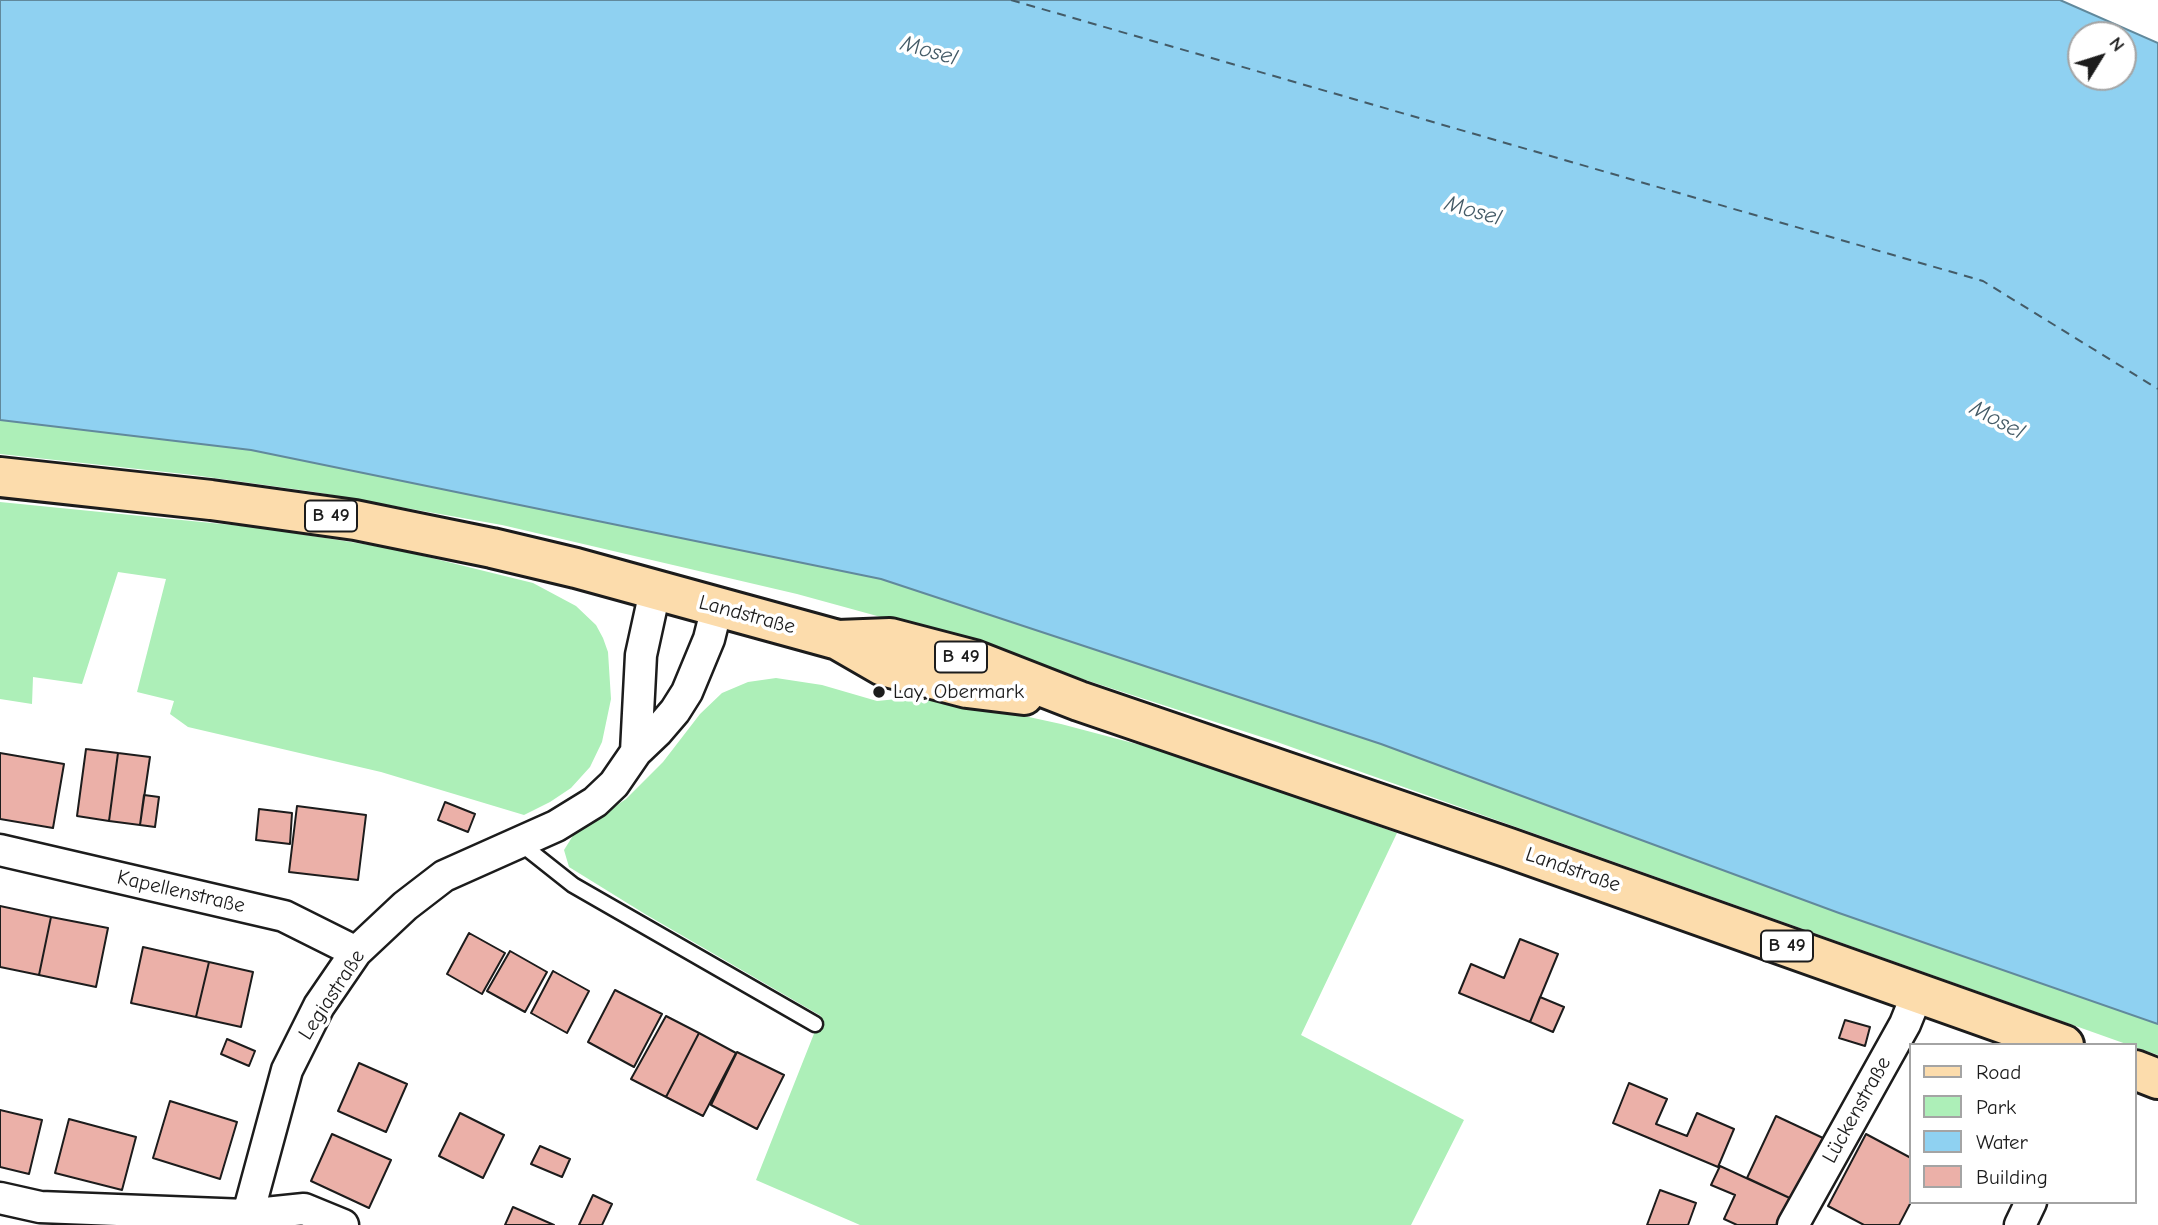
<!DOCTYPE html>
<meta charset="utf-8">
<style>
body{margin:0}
#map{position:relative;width:2158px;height:1225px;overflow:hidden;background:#fff;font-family:"Comic Neue",sans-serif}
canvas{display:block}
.legend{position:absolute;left:1909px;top:1043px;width:228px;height:161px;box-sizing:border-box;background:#fff;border:2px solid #a4a4a4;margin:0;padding:9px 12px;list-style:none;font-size:21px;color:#1c1c1c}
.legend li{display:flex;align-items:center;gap:14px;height:35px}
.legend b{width:35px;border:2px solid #a4a4a4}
.north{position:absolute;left:2067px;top:21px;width:70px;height:70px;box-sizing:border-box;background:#fff;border:2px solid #a4a4a4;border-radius:50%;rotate:52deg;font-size:19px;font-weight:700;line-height:28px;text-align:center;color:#1c1c1c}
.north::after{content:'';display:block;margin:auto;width:24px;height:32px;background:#1c1c1c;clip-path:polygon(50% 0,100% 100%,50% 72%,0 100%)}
</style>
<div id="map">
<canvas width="2158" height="1225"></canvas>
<ul class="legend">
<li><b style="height:9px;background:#fcdcac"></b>Road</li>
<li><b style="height:19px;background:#adefb8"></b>Park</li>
<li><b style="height:19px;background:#8fd1f1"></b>Water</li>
<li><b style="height:19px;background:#ebb0a8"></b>Building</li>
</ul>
<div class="north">N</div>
</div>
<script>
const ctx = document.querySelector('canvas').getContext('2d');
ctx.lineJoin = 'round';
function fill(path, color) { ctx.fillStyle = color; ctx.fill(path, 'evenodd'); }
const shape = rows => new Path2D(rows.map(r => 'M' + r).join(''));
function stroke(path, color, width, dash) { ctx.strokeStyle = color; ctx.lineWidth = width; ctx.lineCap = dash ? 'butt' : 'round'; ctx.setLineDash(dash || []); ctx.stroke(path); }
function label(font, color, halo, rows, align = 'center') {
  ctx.font = font + ' "Comic Neue",sans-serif'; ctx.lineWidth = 7; ctx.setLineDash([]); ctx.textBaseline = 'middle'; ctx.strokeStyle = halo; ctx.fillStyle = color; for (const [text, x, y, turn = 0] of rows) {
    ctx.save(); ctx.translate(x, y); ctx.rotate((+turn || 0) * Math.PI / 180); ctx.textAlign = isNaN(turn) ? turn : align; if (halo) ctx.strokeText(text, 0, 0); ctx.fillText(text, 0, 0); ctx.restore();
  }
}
fill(shape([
 [0,420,251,450,881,579,1381,744,1839,913,2153,1021,2158,1024,2158,1055,2135,1047,2135,1045,2129,1045,1277,742,950,636,797,594,502,525,315,492,193,475,0,454],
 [0,502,262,528,395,549,533,583,576,606,596,625,603,638,608,652,611,699,602,742,590,767,571,788,550,802,524,815,381,772,188,727,170,714,174,701,137,692,166,579,118,572,82,684,33,677,32,704,0,699],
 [776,678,822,685,877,701,917,697,951,700,1061,724,1182,756,1397,833,1301,1035,1464,1120,1411,1225,860,1225,756,1180,821,1016,645,914,569,867,564,850,574,834,626,799,663,762,700,714,722,693,748,682]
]), '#adefb8');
const water = shape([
 [0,0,2060,0,2158,43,2158,1024,1839,913,1381,744,881,579,251,450,0,420,0,0],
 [2081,35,2123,35,2123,77,2081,77,2081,35]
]);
fill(water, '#8fd1f1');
stroke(water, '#61899c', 2);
stroke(shape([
 [1011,0,1983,281,2158,389]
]), '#445b67', 2, [9, 7]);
const building = shape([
 [86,749,118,753,109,821,77,816,86,749],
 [0,753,64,764,53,828,0,819,0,753],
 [118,753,150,757,140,825,109,821,118,753],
 [144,795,159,797,155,827,140,825,144,795],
 [445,802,475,814,468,832,438,820,445,802],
 [297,806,366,815,358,880,289,872,297,806],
 [259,809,292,813,290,844,256,840,259,809],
 [0,906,51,917,39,975,0,967,0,906],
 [51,917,108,928,96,987,39,975,51,917],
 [469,933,505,953,482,994,447,974,469,933],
 [1520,939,1558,954,1530,1022,1459,993,1471,964,1504,978,1520,939],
 [143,947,209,962,196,1017,131,1003,143,947],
 [510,951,547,972,525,1012,487,991,510,951],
 [209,962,253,972,241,1027,196,1017,209,962],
 [553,971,589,991,567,1033,531,1013,553,971],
 [615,990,662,1014,634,1067,588,1042,615,990],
 [1540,997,1564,1007,1553,1032,1530,1022,1540,997],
 [666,1016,699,1033,666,1097,631,1079,666,1016],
 [1845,1020,1870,1027,1865,1046,1839,1038,1845,1020],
 [699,1033,736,1053,703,1116,666,1097,699,1033],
 [227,1039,255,1051,249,1066,221,1054,227,1039],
 [737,1052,784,1075,757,1129,711,1105,737,1052],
 [359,1063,407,1084,386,1132,338,1111,359,1063],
 [1629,1083,1667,1099,1656,1124,1687,1136,1697,1113,1734,1129,1718,1167,1613,1123,1629,1083],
 [170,1101,237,1122,220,1179,153,1158,170,1101],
 [0,1110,42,1120,29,1174,0,1167,0,1110],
 [460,1113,504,1135,483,1178,439,1156,460,1113],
 [1776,1116,1823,1138,1794,1200,1747,1178,1776,1116],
 [69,1119,136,1137,122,1190,55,1173,69,1119],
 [332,1134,391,1160,369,1208,311,1181,332,1134],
 [1866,1134,1911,1158,1911,1202,1899,1225,1864,1225,1828,1206,1866,1134],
 [540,1146,570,1159,562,1177,531,1164,540,1146],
 [1720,1166,1794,1200,1783,1225,1737,1225,1724,1219,1735,1195,1711,1185,1720,1166],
 [1660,1190,1696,1203,1688,1225,1647,1225,1660,1190],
 [593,1195,612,1204,602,1225,579,1225,593,1195],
 [513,1207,554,1225,505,1225,513,1207]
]);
fill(building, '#ebb0a8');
stroke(building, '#1c1c1c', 2);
const service = shape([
 [520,843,573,885,815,1024]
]);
const minor = shape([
 [636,752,641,655,655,591],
 [0,850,284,916,356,952],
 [0,1198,40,1207,246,1215,304,1209,343,1225],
 [245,1225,287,1070,319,1006,356,952,405,906,444,876,556,826,595,802,614,784,636,752,657,732,675,711,687,692,709,639,717,607],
 [1793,1225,1905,1024,1918,992],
 [2020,1225,2031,1202]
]);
const primary = shape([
 [0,477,211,500,355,520,492,548,576,568,838,640,883,666,967,688,1024,695],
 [838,640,890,638,974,660,1079,701,1509,848,2064,1045],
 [2135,1070,2158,1079]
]);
stroke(service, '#1c1c1c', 19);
stroke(minor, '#1c1c1c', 35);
stroke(primary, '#1c1c1c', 44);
stroke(service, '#fff', 14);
stroke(minor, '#fff', 30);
stroke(primary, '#fcdcac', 38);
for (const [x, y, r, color] of [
 [879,692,7,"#1c1c1c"]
]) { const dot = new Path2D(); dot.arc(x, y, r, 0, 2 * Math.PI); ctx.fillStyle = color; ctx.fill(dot); stroke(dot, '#fff', 2.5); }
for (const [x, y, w] of [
 [331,516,52],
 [961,657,52],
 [1787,946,52]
]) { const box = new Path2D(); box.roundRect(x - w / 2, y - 15.5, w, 31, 5); ctx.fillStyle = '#fff'; ctx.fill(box); stroke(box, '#1c1c1c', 2); }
label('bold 19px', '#1c1c1c', null, [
 ["B 49",331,516],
 ["B 49",961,657],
 ["B 49",1787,946]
]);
label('21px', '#1c1c1c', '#fff', [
 ["Landstraße",747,615,15],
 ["Landstraße",1573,870,19],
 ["Kapellenstraße",181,892,13],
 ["Legiastraße",332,995,-57],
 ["Lückenstraße",1857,1110,-61]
]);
label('21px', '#1c1c1c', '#fff', [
 ["Lay, Obermark",893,692]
], 'left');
label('italic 23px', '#445b67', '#fff', [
 ["Mosel",929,51,16],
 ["Mosel",1473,211,16],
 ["Mosel",1997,420,28]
]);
</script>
